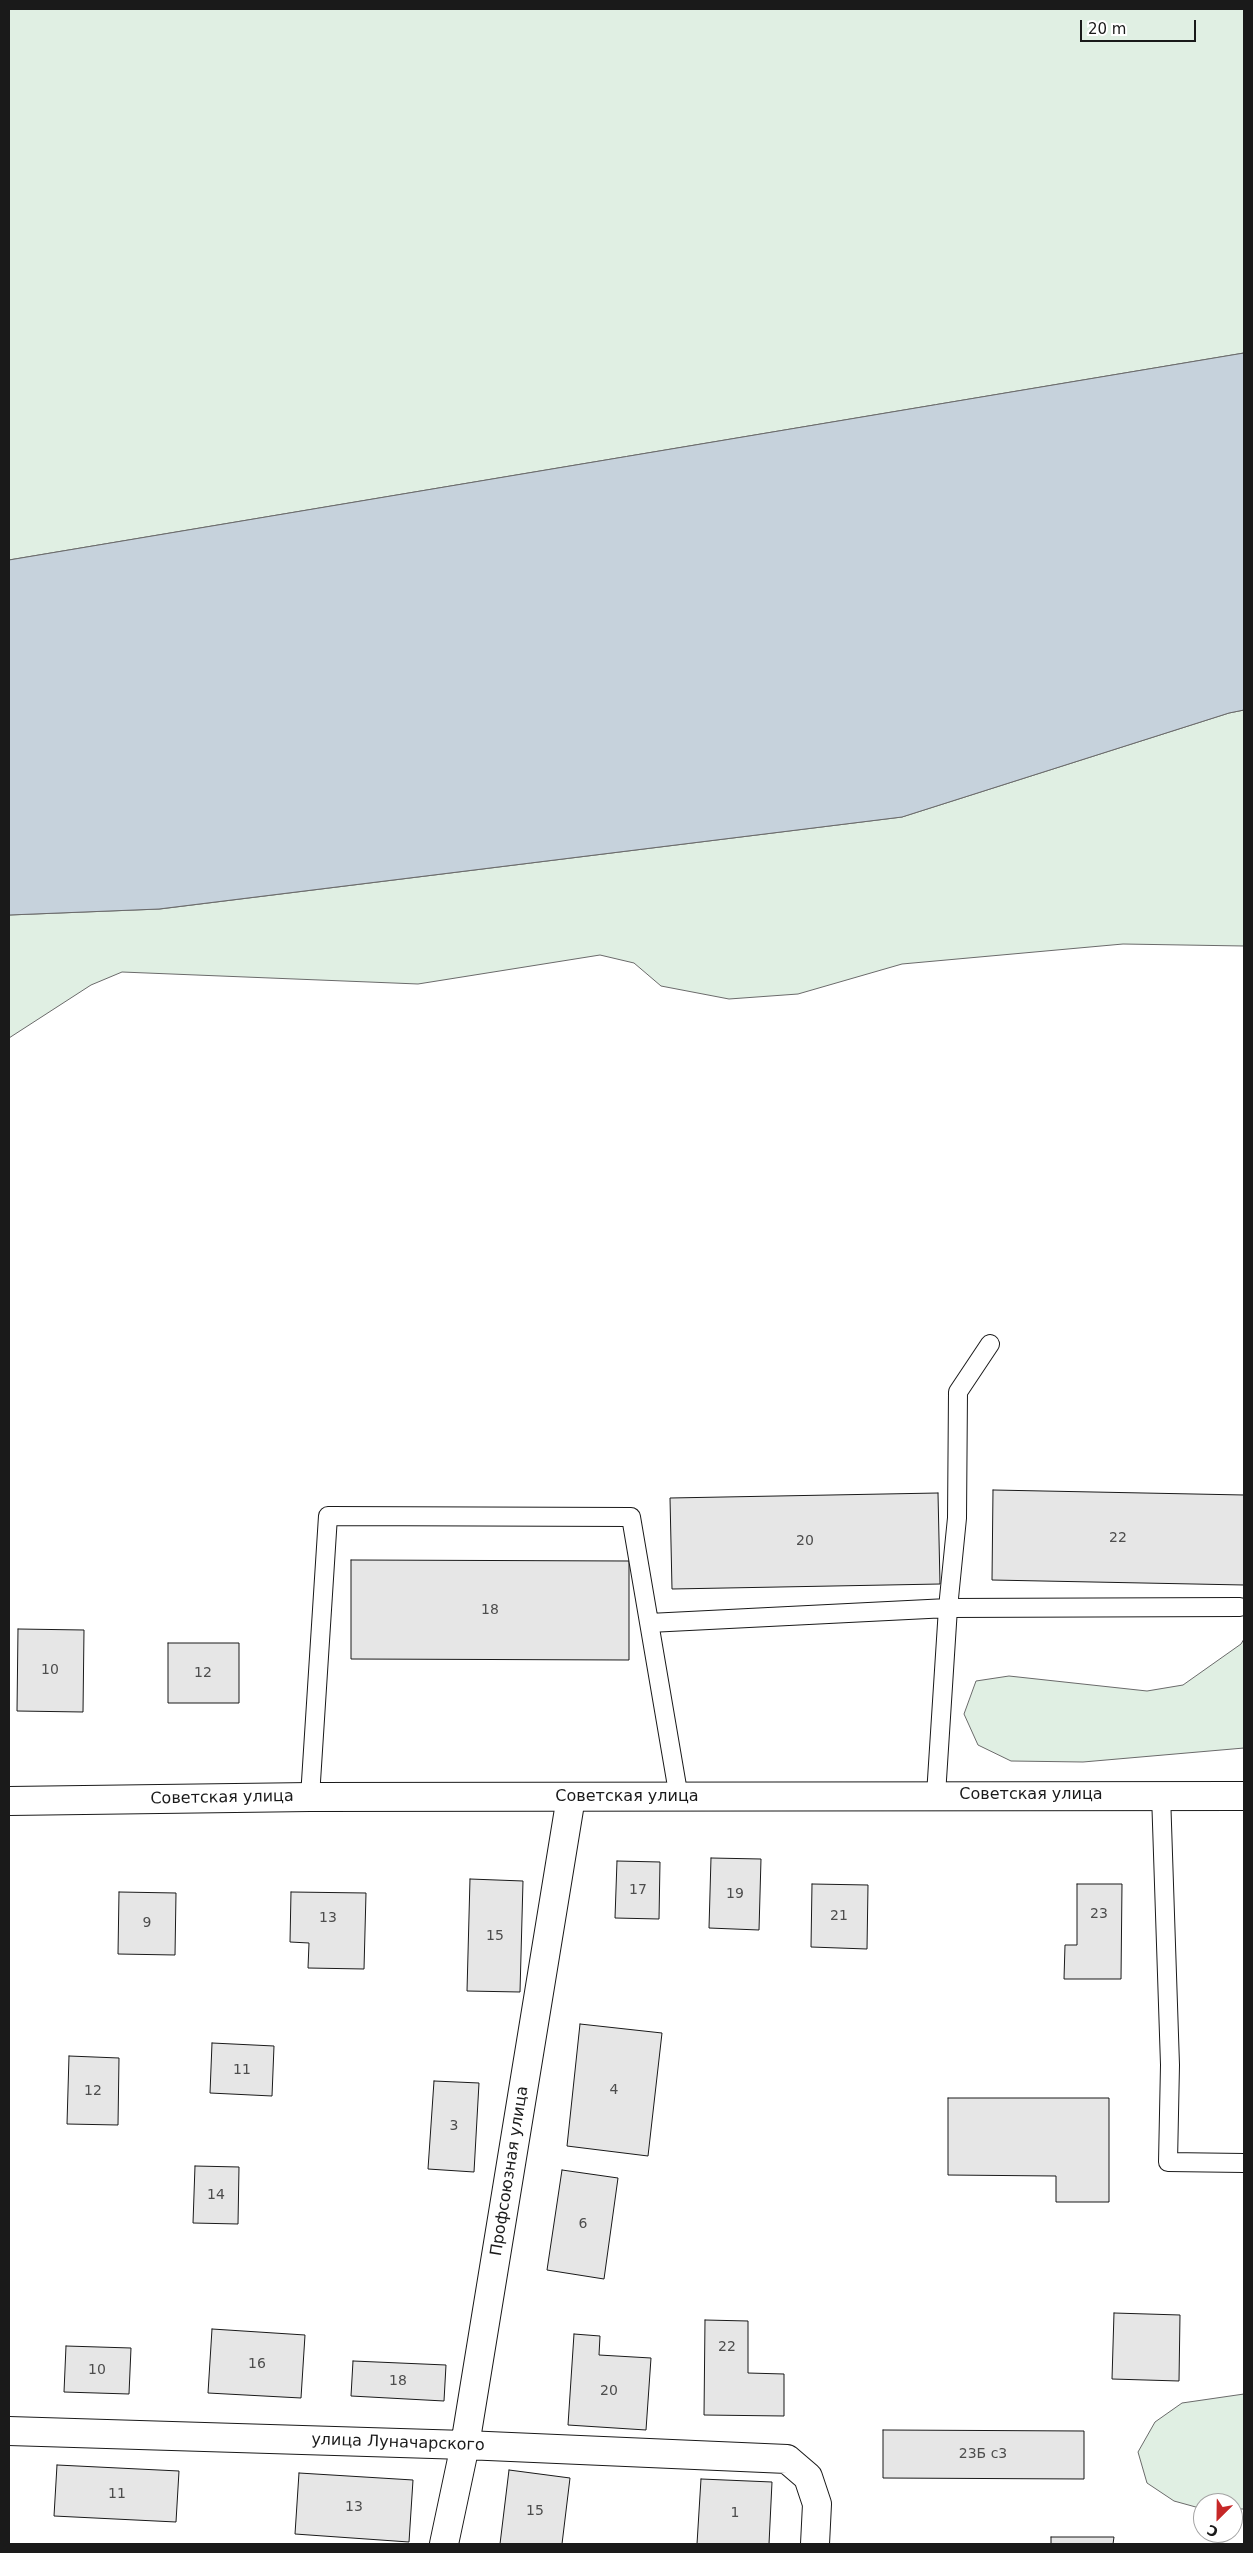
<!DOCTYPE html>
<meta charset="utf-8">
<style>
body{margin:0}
#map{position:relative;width:1253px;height:2553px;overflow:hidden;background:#fff;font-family:"DejaVu Sans",sans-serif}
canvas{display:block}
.frame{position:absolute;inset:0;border:10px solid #1a1a1a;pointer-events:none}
.north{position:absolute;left:1193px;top:2493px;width:50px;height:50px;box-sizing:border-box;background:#fff;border:1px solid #a3a3a3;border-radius:50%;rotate:203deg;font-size:14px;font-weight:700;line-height:20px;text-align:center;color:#1a1a1a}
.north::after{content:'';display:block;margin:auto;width:18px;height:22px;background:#c62828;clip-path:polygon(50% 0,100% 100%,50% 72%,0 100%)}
.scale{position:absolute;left:1080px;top:20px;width:116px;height:22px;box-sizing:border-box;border:2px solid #1a1a1a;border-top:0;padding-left:6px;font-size:15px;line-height:18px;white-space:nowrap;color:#1a1a1a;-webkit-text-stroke:4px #fff;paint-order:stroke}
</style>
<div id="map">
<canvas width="1253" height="2553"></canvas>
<div class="frame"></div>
<div class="north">С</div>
<div class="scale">20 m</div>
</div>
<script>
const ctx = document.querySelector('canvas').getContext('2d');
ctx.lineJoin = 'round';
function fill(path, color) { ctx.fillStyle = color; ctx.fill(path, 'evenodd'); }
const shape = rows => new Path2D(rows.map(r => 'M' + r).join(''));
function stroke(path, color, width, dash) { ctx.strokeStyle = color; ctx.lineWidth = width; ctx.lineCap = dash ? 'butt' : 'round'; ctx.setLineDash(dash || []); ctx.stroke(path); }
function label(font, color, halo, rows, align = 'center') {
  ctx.font = font + ' "DejaVu Sans",sans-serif'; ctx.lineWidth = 4; ctx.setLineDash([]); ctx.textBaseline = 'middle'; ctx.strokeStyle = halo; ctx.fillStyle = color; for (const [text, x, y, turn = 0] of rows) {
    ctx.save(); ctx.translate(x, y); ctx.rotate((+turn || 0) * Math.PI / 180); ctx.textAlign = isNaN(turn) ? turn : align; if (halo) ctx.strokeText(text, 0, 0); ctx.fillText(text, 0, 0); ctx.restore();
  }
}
const green = shape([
 [9,9,1244,9,1244,353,9,560,9,9],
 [1244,710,1244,946,1123,944,902,964,798,994,729,999,661,986,634,963,600,955,418,984,122,972,91,985,9,1038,9,915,160,909,902,817,1229,713,1244,710],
 [1244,1639,1244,1748,1083,1762,1011,1761,978,1745,964,1714,976,1681,1009,1676,1147,1691,1183,1685,1241,1644,1244,1639],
 [1244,2394,1244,2509,1233,2509,1233,2503,1203,2503,1203,2509,1174,2501,1147,2483,1138,2452,1155,2422,1182,2403,1244,2394]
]);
fill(green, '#e0efe3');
stroke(green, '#6a6a6a', 1);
const water = shape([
 [1244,353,1244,710,1229,713,902,817,159,909,9,915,9,560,1244,353]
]);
fill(water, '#c6d2dc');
stroke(water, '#6a6a6a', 1);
const building = shape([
 [993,1490,1244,1495,1244,1585,992,1580,993,1490],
 [938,1493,940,1584,672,1589,670,1498,938,1493],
 [351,1560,629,1561,629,1660,351,1659,351,1560],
 [18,1629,84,1630,83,1712,17,1711,18,1629],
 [168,1643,239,1643,239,1703,168,1703,168,1643],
 [711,1858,761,1859,759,1930,709,1928,711,1858],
 [617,1861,660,1862,659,1919,615,1918,617,1861],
 [470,1879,523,1881,520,1992,467,1991,470,1879],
 [812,1884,868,1885,867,1949,811,1947,812,1884],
 [1077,1884,1122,1884,1121,1979,1064,1979,1065,1945,1077,1945,1077,1884],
 [119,1892,176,1893,175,1955,118,1954,119,1892],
 [291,1892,366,1893,364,1969,308,1968,309,1943,290,1942,291,1892],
 [580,2024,662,2033,648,2156,567,2146,580,2024],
 [212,2043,274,2046,272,2096,210,2093,212,2043],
 [69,2056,119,2058,118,2125,67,2124,69,2056],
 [434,2081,479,2083,474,2172,428,2169,434,2081],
 [948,2098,1109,2098,1109,2202,1056,2202,1056,2176,948,2175,948,2098],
 [195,2166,239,2167,238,2224,193,2223,195,2166],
 [562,2170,618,2178,604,2279,547,2270,562,2170],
 [1114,2313,1180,2315,1179,2381,1112,2379,1114,2313],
 [705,2320,748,2321,748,2373,784,2374,784,2416,704,2415,705,2320],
 [212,2329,305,2335,301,2398,208,2393,212,2329],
 [574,2334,600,2336,599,2355,651,2358,646,2430,568,2425,574,2334],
 [66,2346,131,2348,129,2394,64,2392,66,2346],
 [353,2361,446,2365,444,2401,351,2396,353,2361],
 [883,2430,1084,2431,1084,2479,883,2478,883,2430],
 [57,2465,179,2471,176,2522,54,2516,57,2465],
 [509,2470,570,2478,562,2544,500,2544,509,2470],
 [299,2473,413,2480,409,2542,295,2534,299,2473],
 [701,2479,772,2482,769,2544,697,2544,701,2479],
 [1051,2537,1114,2537,1113,2544,1051,2544,1051,2537]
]);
fill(building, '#e6e6e6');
stroke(building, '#1a1a1a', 1);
const service = shape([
 [649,1623,948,1608,1240,1607],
 [1161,1794,1170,2065,1168,2162,1244,2163],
 [936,1795,948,1608,957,1518,958,1392,990,1344],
 [310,1797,328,1516,631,1517,679,1798]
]);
const minor = shape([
 [9,2431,465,2445,787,2459,808,2477,817,2504,815,2544],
 [444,2544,465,2445,571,1797]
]);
const primary = shape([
 [9,1801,310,1797,1244,1796]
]);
stroke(service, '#1a1a1a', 20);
stroke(minor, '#1a1a1a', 30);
stroke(primary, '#1a1a1a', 30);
stroke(service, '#fff', 18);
stroke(minor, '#fff', 28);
stroke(primary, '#fff', 28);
label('14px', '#4d4d4d', null, [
 ["22",1118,1538],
 ["20",805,1541],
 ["18",490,1610],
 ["10",50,1670],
 ["12",203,1673],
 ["17",638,1890],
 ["19",735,1894],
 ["23",1099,1914],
 ["21",839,1916],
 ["13",328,1918],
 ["9",147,1923],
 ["15",495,1936],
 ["11",242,2070],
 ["4",614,2090],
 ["12",93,2091],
 ["3",454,2126],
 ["14",216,2195],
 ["6",583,2224],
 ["22",727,2347],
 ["16",257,2364],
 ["10",97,2370],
 ["18",398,2381],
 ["20",609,2391],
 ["23Б с3",983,2454],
 ["11",117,2494],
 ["13",354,2507],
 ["15",535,2511],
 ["1",735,2513]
]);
label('16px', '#1a1a1a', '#fff', [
 ["Советская улица",1031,1795],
 ["Советская улица",627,1797],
 ["Советская улица",222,1798,-1],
 ["Профсоюзная улица",510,2171,-81],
 ["улица Луначарского",398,2443,2]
]);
</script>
